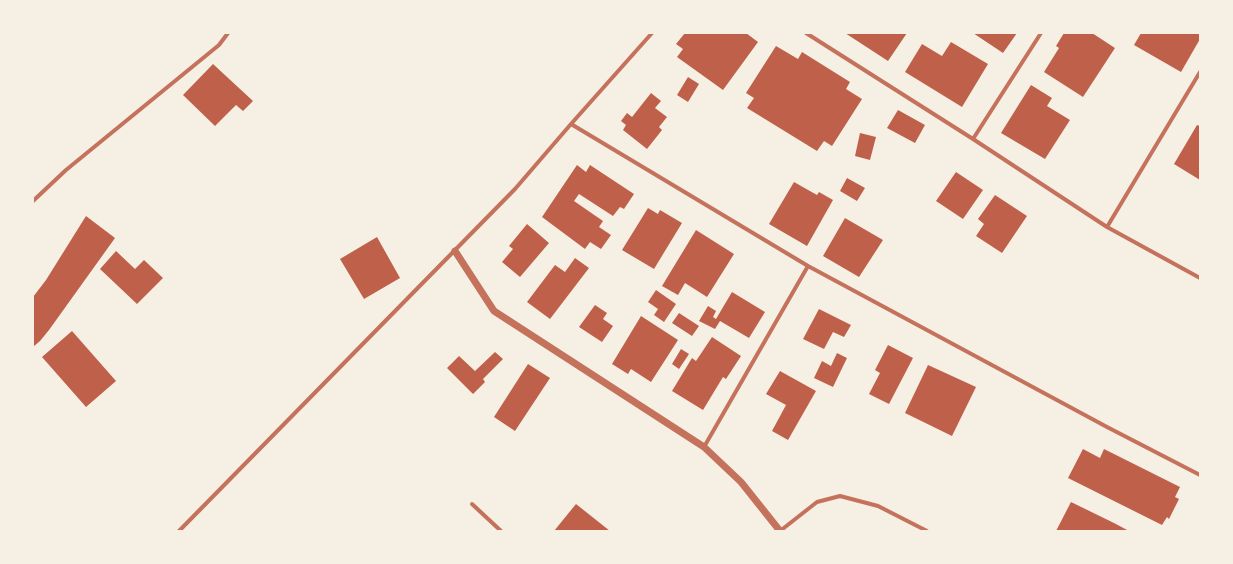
<!DOCTYPE html>
<style>
body{margin:0}
#map{position:relative;width:1233px;height:564px;overflow:hidden;background:#f6efe4;font-family:Figtree,sans-serif}
canvas{display:block}
.frame{position:absolute;inset:0;border:34px solid #f6efe4;pointer-events:none}
</style>
<div id="map">
<canvas width="1233" height="564"></canvas>
<div class="frame"></div>
</div>
<script>
const ctx = document.querySelector('canvas').getContext('2d');
ctx.lineJoin = 'round';
function fill(path, color) { ctx.fillStyle = color; ctx.fill(path, 'evenodd'); }
const shape = rows => new Path2D(rows.map(r => 'M' + r).join(''));
function stroke(path, color, width, dash) { ctx.strokeStyle = color; ctx.lineWidth = width; ctx.lineCap = dash ? 'butt' : 'round'; ctx.setLineDash(dash || []); ctx.stroke(path); }
fill(shape([
 [685,33,746,33,758,42,723,90,677,57,683,49,676,44],
 [845,33,907,33,888,61],
 [973,33,1017,33,1003,53],
 [1064,33,1092,33,1115,48,1083,97,1044,72,1059,48,1056,46],
 [1141,33,1200,33,1200,39,1181,72,1134,45],
 [951,42,988,64,962,107,905,72,922,44,942,56],
 [776,46,798,59,802,52,850,82,846,89,862,99,832,146,824,141,817,151,747,108,754,98,746,93],
 [213,64,253,101,243,111,236,105,215,126,183,95],
 [688,77,699,84,688,102,677,95],
 [1031,85,1052,98,1047,106,1070,120,1045,159,1001,133],
 [651,93,661,101,655,108,667,117,659,127,662,130,647,149,623,130,626,125,621,121,627,113,632,117],
 [898,110,925,125,915,143,887,128],
 [1197,125,1200,126,1200,180,1174,164],
 [860,133,876,137,870,160,855,156],
 [577,165,586,172,590,165,634,194,624,209,620,207,613,216,579,194,574,201,603,221,599,227,611,235,601,249,590,242,585,249,542,217],
 [956,172,983,190,963,219,936,201],
 [847,178,865,188,857,201,840,191],
 [794,182,817,195,819,192,833,200,807,246,769,224],
 [995,195,1027,216,1002,253,976,236,984,224,978,219],
 [648,208,658,214,660,210,682,223,654,269,622,250],
 [86,216,115,238,49,330,40,341,33,347,33,297,46,280],
 [845,218,883,240,859,277,823,256],
 [527,224,549,243,520,277,502,262,513,249,509,246],
 [696,230,734,254,707,297,685,283,678,295,662,286],
 [377,237,400,278,364,299,340,259],
 [116,251,135,269,144,260,163,278,137,304,100,269],
 [575,258,589,268,550,319,527,302,555,265,565,272],
 [656,290,676,304,664,322,654,315,658,309,648,302],
 [732,292,765,312,749,338,720,321,715,329,699,321,708,306,716,311,713,317,716,319],
 [595,305,607,313,603,319,613,326,602,342,579,327],
 [819,309,851,325,844,337,833,332,824,349,803,339],
 [679,313,699,326,692,336,672,323],
 [641,316,678,340,651,382,631,369,628,374,612,364],
 [72,331,116,381,86,407,42,357],
 [712,337,741,356,726,379,723,377,703,410,672,391,692,358,696,361],
 [888,345,913,358,889,404,869,394,880,373,875,370],
 [681,349,689,354,679,369,672,364],
 [495,352,503,359,483,379,485,382,473,394,447,368,459,356,475,371],
 [837,353,847,358,833,387,814,378,822,361,831,366],
 [528,364,550,378,515,431,494,417],
 [928,365,976,387,952,436,905,413],
 [780,371,816,391,788,440,772,431,786,405,766,394],
 [1083,449,1100,458,1104,449,1180,487,1175,497,1179,499,1169,519,1167,517,1162,525,1068,478],
 [1071,502,1114,523,1129,531,1056,531],
 [576,504,610,531,554,531]
]), '#bf614a');
stroke(shape([
 [806,33,973,139,1107,227,1200,278],
 [571,124,808,266,1107,427,1200,475],
 [973,139,1041,33],
 [33,201,66,170,219,45,228,33],
 [1107,227,1200,72],
 [704,447,808,266],
 [472,504,501,531],
 [179,531,515,189,571,124,652,33],
 [780,531,817,502,840,496,878,506,927,531]
]), '#c5725c', 4);
stroke(shape([
 [455,251,494,311,704,447,741,482,780,531]
]), '#c5725c', 7);
</script>
